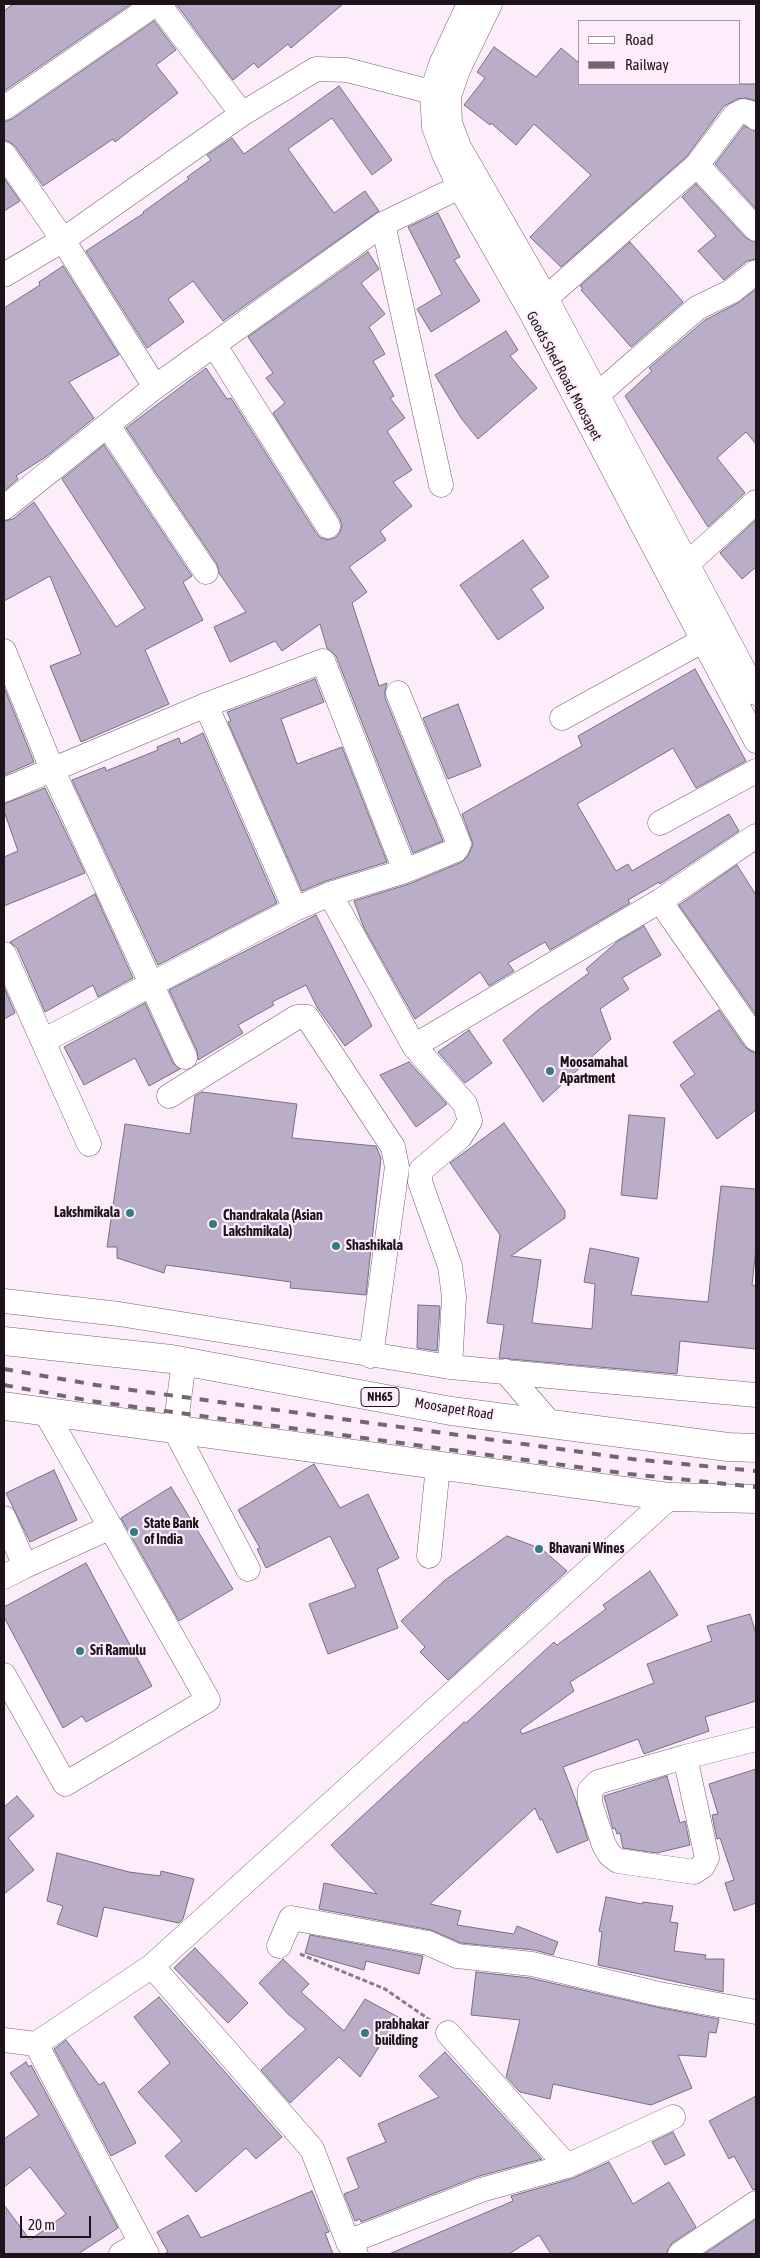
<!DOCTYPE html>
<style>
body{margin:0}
#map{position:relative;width:760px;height:2258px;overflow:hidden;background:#fdedfa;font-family:"Asap Condensed",sans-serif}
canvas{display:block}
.frame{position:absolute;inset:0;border:5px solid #1d141b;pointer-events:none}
.legend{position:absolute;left:578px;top:20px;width:162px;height:65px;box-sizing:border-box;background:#fdedfa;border:1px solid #a396a1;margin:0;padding:6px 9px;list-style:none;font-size:15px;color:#1d141b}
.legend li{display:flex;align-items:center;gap:10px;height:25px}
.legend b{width:25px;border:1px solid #a396a1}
.scale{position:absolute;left:20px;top:2216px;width:71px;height:22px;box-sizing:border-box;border:2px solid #1d141b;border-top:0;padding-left:6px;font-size:15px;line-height:18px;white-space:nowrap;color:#1d141b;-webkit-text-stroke:4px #fdedfa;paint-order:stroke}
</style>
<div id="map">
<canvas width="760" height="2258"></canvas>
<div class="frame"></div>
<ul class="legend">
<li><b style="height:6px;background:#fff"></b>Road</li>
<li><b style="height:6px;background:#726770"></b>Railway</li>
</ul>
<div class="scale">20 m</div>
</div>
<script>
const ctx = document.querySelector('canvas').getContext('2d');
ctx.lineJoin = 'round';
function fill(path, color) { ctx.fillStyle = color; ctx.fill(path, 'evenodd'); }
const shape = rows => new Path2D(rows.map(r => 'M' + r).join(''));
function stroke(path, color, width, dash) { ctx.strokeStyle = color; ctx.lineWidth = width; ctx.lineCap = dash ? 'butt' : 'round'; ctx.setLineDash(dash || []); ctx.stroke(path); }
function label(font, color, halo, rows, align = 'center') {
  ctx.font = font + ' "Asap Condensed",sans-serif'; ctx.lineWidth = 4.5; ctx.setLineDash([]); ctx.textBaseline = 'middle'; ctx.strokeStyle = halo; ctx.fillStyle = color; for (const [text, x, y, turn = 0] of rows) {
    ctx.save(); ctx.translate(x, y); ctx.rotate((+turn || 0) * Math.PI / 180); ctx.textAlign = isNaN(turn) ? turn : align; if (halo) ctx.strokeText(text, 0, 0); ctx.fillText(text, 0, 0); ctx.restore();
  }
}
const building = shape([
 [13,4,131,4,4,91,4,11,13,4],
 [176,4,343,4,291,48,288,44,258,68,254,63,233,80,176,4],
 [154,21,176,50,156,65,178,93,115,142,113,139,43,186,15,146,10,142,4,140,4,122,12,119,154,21],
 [494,47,536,77,561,48,579,63,579,84,756,84,756,101,746,98,737,99,724,106,687,156,561,267,530,237,591,175,534,124,516,145,491,123,490,125,464,105,485,78,477,72,494,47],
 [339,86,392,160,372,175,332,118,288,149,334,213,365,191,379,211,223,321,193,281,168,299,184,322,147,348,86,251,144,213,143,212,189,179,187,177,211,160,207,155,232,138,244,154,339,86],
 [744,126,756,131,756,209,715,164,744,126],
 [4,178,20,201,4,211,4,178],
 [696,184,746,238,756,242,756,259,747,261,724,280,698,251,716,236,682,197,696,184],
 [438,213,460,257,454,260,480,301,431,332,417,309,442,294,408,227,438,213],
 [630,242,683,302,631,347,581,290,583,288,580,286,630,242],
 [368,252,379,269,361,283,385,314,369,327,385,354,373,361,394,396,390,398,405,418,387,431,412,470,393,482,412,506,380,531,386,540,349,567,367,592,352,603,379,686,387,683,385,691,385,698,443,841,413,853,336,656,327,648,320,624,282,651,275,641,230,662,214,627,246,612,219,573,217,564,126,428,206,368,227,399,231,398,316,533,321,538,328,540,336,537,340,532,342,526,340,519,273,413,285,403,266,378,273,373,248,337,368,252],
 [63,266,119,355,69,382,94,418,47,456,16,476,18,479,4,491,4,308,40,285,39,282,63,266],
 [756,289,756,444,746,432,717,458,745,493,708,527,625,396,652,371,649,368,705,320,738,303,756,289],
 [506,331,518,350,510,356,537,388,478,439,461,418,435,375,506,331],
 [104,445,192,576,183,582,203,620,145,650,169,704,81,742,50,666,81,654,50,576,4,601,4,521,13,519,34,502,116,627,145,608,62,479,104,445],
 [756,520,756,567,742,579,720,553,756,520],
 [523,540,549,577,531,589,544,608,498,640,460,585,523,540],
 [695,669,746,761,696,788,673,748,577,804,616,871,628,864,632,871,729,814,739,831,660,884,659,882,628,900,630,903,550,950,545,942,508,963,514,971,489,986,480,972,415,1019,364,928,354,901,409,884,462,862,468,856,473,844,462,814,582,746,578,736,695,669],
 [315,679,324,702,281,719,297,764,342,747,387,862,326,881,302,891,228,722,231,721,227,712,315,679],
 [4,687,34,762,4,775,4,687],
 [458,704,481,766,448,779,423,718,458,704],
 [203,733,277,903,158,965,72,780,105,767,106,771,158,750,157,747,179,738,181,744,203,733],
 [45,788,85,873,4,906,4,857,18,851,4,811,4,804,45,788],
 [737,865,756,895,756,1015,679,905,737,865],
 [95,894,133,978,98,997,93,985,45,1012,17,948,10,942,95,894],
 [316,915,372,1026,345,1046,317,1007,306,985,272,1002,274,1005,238,1025,243,1033,198,1060,197,1051,169,990,316,915],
 [644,926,661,955,622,978,629,989,600,1009,611,1039,543,1102,503,1040,538,1010,589,973,586,969,618,941,644,926],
 [4,987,15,1013,4,1019,4,987],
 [145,1003,173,1063,180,1069,149,1086,135,1058,84,1085,64,1047,145,1003],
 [719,1010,745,1047,750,1051,756,1053,756,1110,717,1139,680,1085,695,1074,673,1042,719,1010],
 [469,1030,492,1063,465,1083,438,1052,469,1030],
 [409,1062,447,1104,416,1127,380,1075,409,1062],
 [202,1092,297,1104,292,1138,376,1146,381,1158,366,1295,290,1288,291,1282,166,1265,164,1273,117,1258,117,1247,107,1247,125,1124,190,1134,195,1096,202,1092],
 [629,1115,665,1118,657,1199,621,1195,629,1115],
 [504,1123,565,1211,565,1218,511,1256,541,1260,532,1323,592,1329,595,1284,584,1282,590,1248,639,1258,631,1295,708,1302,721,1186,756,1189,756,1248,752,1285,756,1286,756,1349,680,1341,677,1374,499,1358,504,1325,487,1323,500,1235,450,1163,504,1123],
 [418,1305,440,1306,437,1351,417,1348,418,1305],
 [314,1464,340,1508,368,1494,399,1558,377,1569,398,1628,328,1654,309,1604,356,1587,330,1536,266,1568,257,1549,260,1548,238,1510,314,1464],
 [54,1470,77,1520,30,1542,6,1493,54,1470],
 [171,1487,233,1589,179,1621,121,1518,171,1487],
 [507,1536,542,1549,567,1571,448,1680,420,1652,425,1647,401,1621,445,1580,507,1536],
 [86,1563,152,1686,86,1722,82,1716,63,1728,4,1617,4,1607,86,1563],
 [650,1571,678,1615,570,1682,574,1691,520,1730,522,1734,654,1683,647,1664,712,1641,707,1626,750,1614,756,1634,756,1701,705,1717,709,1731,644,1754,638,1739,563,1767,576,1801,588,1840,557,1853,542,1819,540,1820,535,1808,430,1904,461,1911,457,1925,514,1934,517,1926,558,1942,553,1955,534,1950,461,1943,431,1930,319,1909,324,1883,377,1894,331,1845,464,1722,466,1723,554,1642,557,1645,606,1609,603,1605,650,1571],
 [756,1769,756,1903,734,1911,725,1883,734,1880,720,1838,717,1839,712,1815,718,1814,709,1784,756,1769],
 [667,1776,680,1823,685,1821,690,1845,657,1853,623,1848,620,1833,617,1834,615,1828,613,1829,604,1796,667,1776],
 [17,1796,34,1816,8,1838,34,1870,4,1894,4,1807,17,1796],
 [57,1853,129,1872,160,1876,161,1871,194,1879,183,1919,179,1923,104,1907,97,1937,57,1924,63,1906,47,1901,57,1853],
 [606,1897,642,1904,643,1902,673,1906,670,1922,678,1923,674,1951,706,1955,705,1959,724,1959,723,1992,598,1965,602,1932,599,1931,606,1897],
 [310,1935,423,1956,419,1974,366,1961,364,1970,305,1953,310,1935],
 [195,1948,248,2003,228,2023,174,1968,195,1948],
 [283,1959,309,1984,301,1992,344,2031,365,1999,398,2017,360,2077,339,2057,290,2103,261,2070,306,2029,288,2014,259,1983,283,1959],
 [476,1972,530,1978,656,2007,719,2019,716,2033,709,2032,706,2057,678,2055,692,2088,651,2105,553,2084,550,2099,520,2092,506,2077,520,2020,471,2015,476,1972],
 [159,1997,282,2137,256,2159,246,2148,196,2192,165,2156,182,2141,138,2092,170,2063,134,2017,159,1997],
 [66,2040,99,2085,104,2082,136,2143,111,2156,54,2049,66,2040],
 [445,2052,542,2159,476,2177,361,2222,360,2219,355,2221,344,2194,359,2188,347,2158,386,2142,378,2124,439,2097,419,2076,445,2052],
 [26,2062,29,2067,31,2065,118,2228,78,2254,4,2254,4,2205,30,2240,66,2214,30,2167,4,2187,4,2139,39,2115,10,2073,26,2062],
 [756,2096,756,2189,753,2190,734,2156,729,2159,709,2121,756,2096],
 [673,2132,685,2155,665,2165,652,2142,673,2132],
 [609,2162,633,2204,669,2182,696,2227,672,2243,666,2254,551,2254,539,2235,509,2254,389,2254,513,2201,511,2196,571,2179,609,2162],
 [312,2191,329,2232,325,2233,333,2254,164,2254,168,2252,157,2232,188,2215,201,2238,312,2191],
 [756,2219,756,2254,704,2254,756,2219]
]);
fill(building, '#b9adc8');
stroke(building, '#796e86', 1);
const minor = shape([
 [161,4,166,14,242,114],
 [469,4,441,64,432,92,434,127,444,154,459,186,529,309,756,741],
 [490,4,458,70,449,96,450,123,459,147,546,298,756,693],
 [4,108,155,4],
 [756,118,751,113,743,111,735,115,697,165,756,229],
 [4,154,63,240,155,387],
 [383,224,441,485],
 [4,275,63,240,242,114,316,69,347,70,447,96],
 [546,298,697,165],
 [215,346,328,526],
 [597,395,697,308,732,291,756,272],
 [108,426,206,572],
 [4,508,155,387,383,224,474,180],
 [687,564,756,502],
 [4,651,52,769,185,1057],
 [206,705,295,909],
 [562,718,704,640],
 [4,790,206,705,323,661,405,871],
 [660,823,756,771],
 [330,894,414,1046,660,901,756,836],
 [660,901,756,1039],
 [4,954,89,1144],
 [43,1041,295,909,330,894,405,871,456,850,459,844,398,693],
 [414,1046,465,1104,470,1121,460,1137,421,1170,420,1182,450,1266,454,1297,450,1367],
 [169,1096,297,1017,307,1017,393,1147,397,1167,371,1356],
 [4,1301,119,1314,450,1367,756,1395],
 [184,1361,175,1430,248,1569],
 [505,1371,549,1422],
 [4,1518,25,1566,4,1577],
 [429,1556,438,1466],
 [25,1566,111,1527],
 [4,1675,65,1784,208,1700,46,1413],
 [685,1757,707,1858,703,1866,694,1872,618,1861,610,1855,604,1845,590,1803,590,1790,598,1782,685,1757,756,1739],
 [279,1946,291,1918,428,1943,457,1956,532,1964,659,1994,756,2012],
 [152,1966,312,2149,348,2242,356,2254],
 [448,2033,567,2166],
 [4,2040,36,2044,152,1966,670,1497],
 [36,2044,147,2254],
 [348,2242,481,2190,567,2166,673,2117],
 [121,2254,141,2243],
 [680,2254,756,2203]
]);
const highway = shape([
 [4,1341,171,1359,451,1411,728,1447,756,1448],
 [4,1406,670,1497,756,1499]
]);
stroke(minor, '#766072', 25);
stroke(highway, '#766072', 29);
stroke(shape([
 [300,1954,385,1989,430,2020]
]), '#8a7d87', 3, [5, 2.5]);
stroke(minor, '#fff', 24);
stroke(highway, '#fff', 28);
stroke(shape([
 [4,1369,96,1385,632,1459,756,1471],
 [4,1385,91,1401,629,1474,756,1487]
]), '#726770', 4, [9, 9]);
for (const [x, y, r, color] of [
 [550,1071,5,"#347d7b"],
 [130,1213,5,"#347d7b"],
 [213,1224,5,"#347d7b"],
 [336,1246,5,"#347d7b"],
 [134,1532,5,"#347d7b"],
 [539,1549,5,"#347d7b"],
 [80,1651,5,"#347d7b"],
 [365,2033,5,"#347d7b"]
]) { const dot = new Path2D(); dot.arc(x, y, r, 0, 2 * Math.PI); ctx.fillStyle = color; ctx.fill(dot); stroke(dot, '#fdedfa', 2); }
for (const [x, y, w] of [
 [380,1397,38]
]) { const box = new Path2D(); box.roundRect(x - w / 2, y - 9.5, w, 19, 4); ctx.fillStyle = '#fdedfa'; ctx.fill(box); stroke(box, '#1d141b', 1); }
label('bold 12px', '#1d141b', null, [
 ["NH65",380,1397]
]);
label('14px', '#1d141b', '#fdedfa', [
 ["Goods Shed Road, Moosapet",564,376,62],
 ["Moosapet Road",454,1409,9]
]);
label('bold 14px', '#1d141b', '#fdedfa', [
 ["Moosamahal",560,1063],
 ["Apartment",560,1079],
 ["Lakshmikala",120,1213,"right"],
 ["Chandrakala (Asian",223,1216],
 ["Lakshmikala)",223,1232],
 ["Shashikala",346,1246],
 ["State Bank",144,1524],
 ["of India",144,1540],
 ["Bhavani Wines",549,1549],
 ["Sri Ramulu",90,1651],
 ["prabhakar",375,2025],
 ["building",375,2041]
], 'left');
</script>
